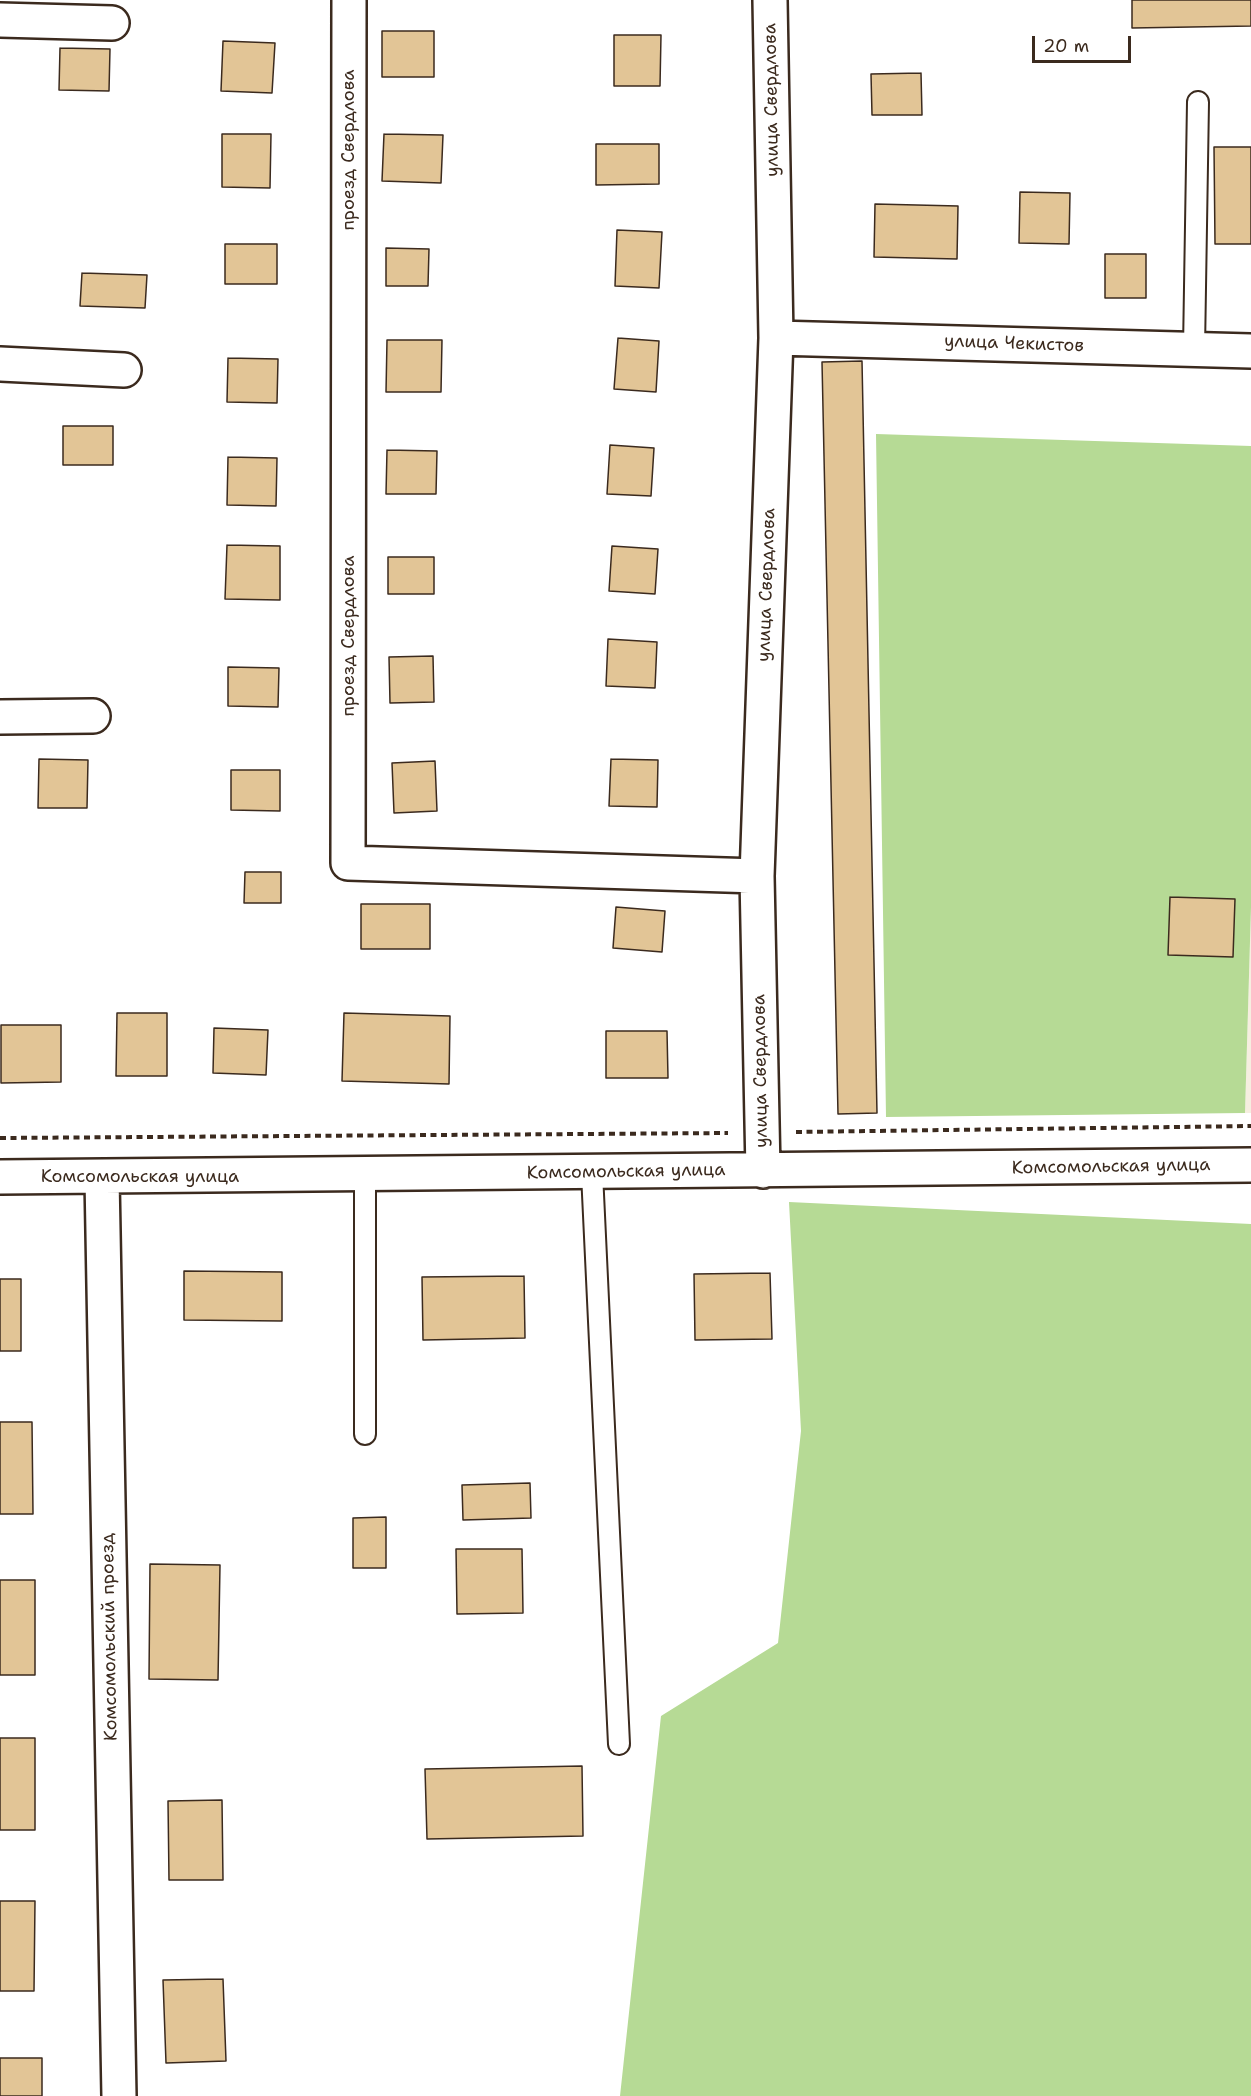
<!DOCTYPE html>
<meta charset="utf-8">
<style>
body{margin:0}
#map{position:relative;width:1251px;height:2096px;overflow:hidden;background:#fff;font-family:"Shantell Sans",sans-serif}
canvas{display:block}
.scale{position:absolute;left:1032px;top:36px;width:99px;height:27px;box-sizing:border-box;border:3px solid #3b2a1e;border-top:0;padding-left:8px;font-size:18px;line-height:21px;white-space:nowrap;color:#3b2a1e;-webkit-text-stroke:4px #fff;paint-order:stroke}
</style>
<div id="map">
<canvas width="1251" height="2096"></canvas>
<div class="scale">20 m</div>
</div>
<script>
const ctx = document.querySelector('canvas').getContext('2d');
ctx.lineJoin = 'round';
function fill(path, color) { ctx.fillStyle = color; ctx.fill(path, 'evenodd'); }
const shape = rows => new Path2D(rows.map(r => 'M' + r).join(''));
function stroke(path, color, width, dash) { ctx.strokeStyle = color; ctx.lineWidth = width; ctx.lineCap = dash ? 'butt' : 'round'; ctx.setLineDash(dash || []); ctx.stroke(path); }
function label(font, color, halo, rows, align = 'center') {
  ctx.font = font + ' "Shantell Sans",sans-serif'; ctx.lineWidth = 4.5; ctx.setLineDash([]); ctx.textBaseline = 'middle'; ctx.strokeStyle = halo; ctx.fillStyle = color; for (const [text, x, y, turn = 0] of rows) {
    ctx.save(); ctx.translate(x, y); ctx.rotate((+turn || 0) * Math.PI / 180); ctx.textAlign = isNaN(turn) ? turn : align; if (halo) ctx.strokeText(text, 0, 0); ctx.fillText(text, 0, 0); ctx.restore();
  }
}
fill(shape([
 [1251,907,1251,1113,1245,1113]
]), '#f6eee0');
fill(shape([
 [876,434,1251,446,1251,907,1245,1113,886,1117],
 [789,1202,1251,1224,1251,2096,620,2096,661,1716,778,1643,801,1431]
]), '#b6da95');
const building = shape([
 [1132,0,1251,0,1251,26,1132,28,1132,0],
 [382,31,434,31,434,77,382,77,382,31],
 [614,35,661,35,660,86,614,86,614,35],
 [223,41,275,43,272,93,221,91,223,41],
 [60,48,110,49,109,91,59,90,60,48],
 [921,73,922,115,872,115,871,74,921,73],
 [222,134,271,134,270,188,222,187,222,134],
 [384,134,443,135,441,183,382,181,384,134],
 [596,144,659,144,659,184,596,185,596,144],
 [1214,147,1251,147,1251,244,1215,244,1214,147],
 [1020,192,1070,193,1069,244,1019,243,1020,192],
 [875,204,958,206,957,259,874,257,875,204],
 [617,230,662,232,659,288,615,286,617,230],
 [225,244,277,244,277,284,225,284,225,244],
 [386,248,429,249,428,286,386,286,386,248],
 [1105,254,1146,254,1146,298,1105,298,1105,254],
 [82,273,147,275,145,308,80,306,82,273],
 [618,338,659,341,656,392,614,389,618,338],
 [387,340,442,340,441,392,386,392,387,340],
 [228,358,278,359,277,403,227,402,228,358],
 [862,361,877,1113,838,1114,822,362,862,361],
 [63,426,113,426,113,465,63,465,63,426],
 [610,445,654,448,651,496,607,494,610,445],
 [387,450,437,451,436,494,386,494,387,450],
 [228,457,277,458,276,506,227,505,228,457],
 [227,545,280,546,280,600,225,599,227,545],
 [612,546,658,549,655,594,609,591,612,546],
 [388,557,434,557,434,594,388,594,388,557],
 [608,639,657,642,655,688,606,686,608,639],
 [433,656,434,702,390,703,389,657,433,656],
 [228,667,279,668,278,707,228,706,228,667],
 [39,759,88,760,87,808,38,808,39,759],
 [611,759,658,760,657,807,609,806,611,759],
 [435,761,437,811,394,813,392,763,435,761],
 [231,770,280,770,280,811,231,810,231,770],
 [245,872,281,872,281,903,244,903,245,872],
 [1170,897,1235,899,1233,957,1168,955,1170,897],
 [361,904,430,904,430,949,361,949,361,904],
 [616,907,665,911,662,952,613,948,616,907],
 [117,1013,167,1013,167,1076,116,1076,117,1013],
 [344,1013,450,1016,449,1084,342,1081,344,1013],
 [1,1025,61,1025,61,1082,1,1083,1,1025],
 [214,1028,268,1030,266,1075,213,1073,214,1028],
 [606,1031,667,1031,668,1078,606,1078,606,1031],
 [184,1271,282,1272,282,1321,184,1320,184,1271],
 [770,1273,772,1339,695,1340,694,1274,770,1273],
 [524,1276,525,1338,423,1340,422,1277,524,1276],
 [0,1279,21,1279,21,1351,0,1351,0,1279],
 [0,1422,32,1422,33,1514,0,1514,0,1422],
 [530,1483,531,1518,463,1520,462,1485,530,1483],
 [386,1517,386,1568,353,1568,353,1518,386,1517],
 [456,1549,522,1549,523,1613,457,1614,456,1549],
 [150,1564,220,1565,218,1680,149,1679,150,1564],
 [0,1580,35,1580,35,1675,0,1675,0,1580],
 [0,1738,35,1738,35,1830,0,1830,0,1738],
 [582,1766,583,1836,427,1839,425,1769,582,1766],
 [222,1800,223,1880,169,1880,168,1801,222,1800],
 [0,1901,35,1901,34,1991,0,1991,0,1901],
 [223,1979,226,2061,166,2063,163,1980,223,1979],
 [0,2058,42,2058,42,2096,0,2096,0,2058]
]);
fill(building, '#e2c596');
stroke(building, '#3b2a1e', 1.5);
const lane = shape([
 [1194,349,1198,102],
 [592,1173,619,1744],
 [365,1175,365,1434]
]);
const street = shape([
 [349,0,348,863,757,876],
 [0,20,112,23],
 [776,338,1251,351],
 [0,364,124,370],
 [0,717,93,716],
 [763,1171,757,876,776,338,770,0],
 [0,1177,1251,1165],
 [102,1178,119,2096]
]);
stroke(lane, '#3b2a1e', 24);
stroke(street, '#3b2a1e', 38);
stroke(shape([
 [796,1132,1251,1126],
 [0,1138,728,1133]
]), '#3b2a1e', 4, [6, 4.5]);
stroke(lane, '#fff', 20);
stroke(street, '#fff', 33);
label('18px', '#3b2a1e', '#fff', [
 ["улица Свердлова",772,100,-91],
 ["проезд Свердлова",349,150,-90],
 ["улица Чекистов",1014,344,2],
 ["улица Свердлова",767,585,-88],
 ["проезд Свердлова",349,636,-90],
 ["улица Свердлова",761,1071,-91],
 ["Комсомольская улица",1111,1167,-1],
 ["Комсомольская улица",626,1172,-1],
 ["Комсомольская улица",140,1177],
 ["Комсомольский проезд",110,1637,-91]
]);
</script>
